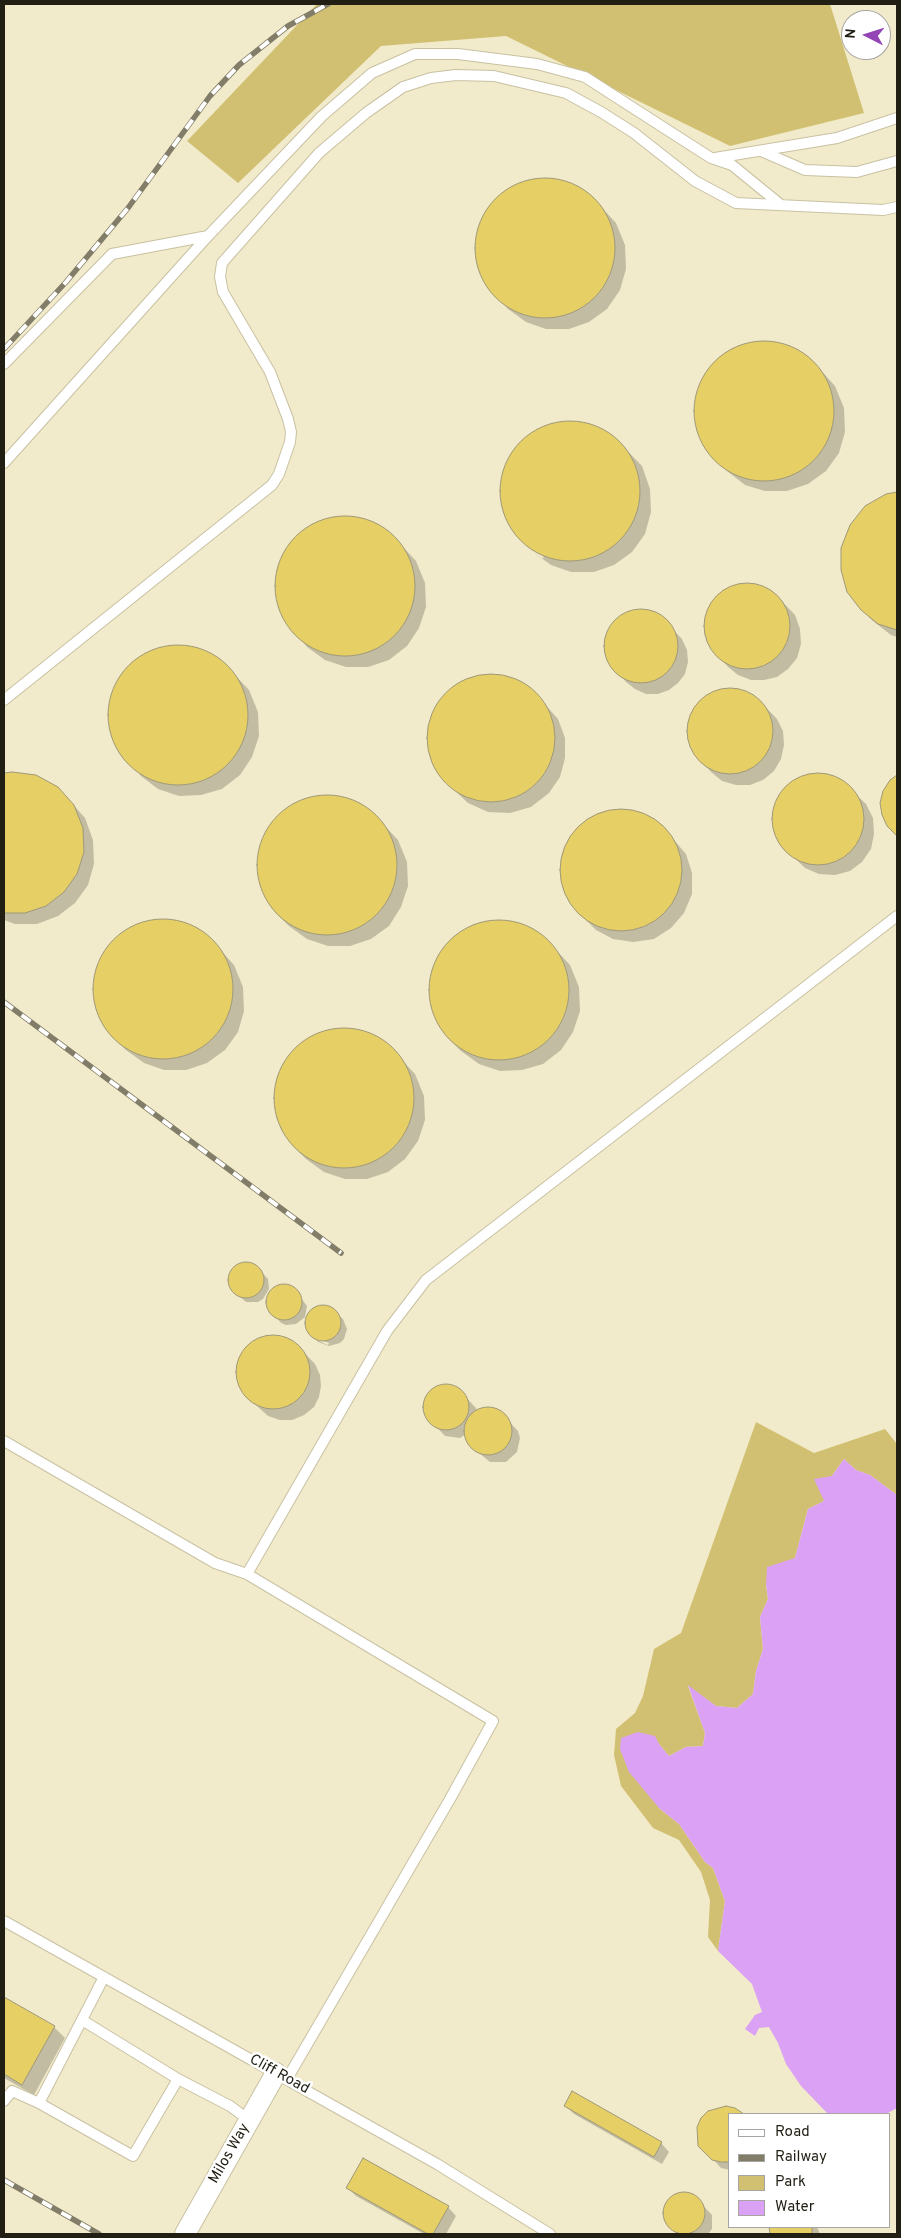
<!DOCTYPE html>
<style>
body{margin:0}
#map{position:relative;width:901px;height:2238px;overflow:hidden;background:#f2ebcb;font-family:Overpass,sans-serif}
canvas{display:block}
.frame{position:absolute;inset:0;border:5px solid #211f13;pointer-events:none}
.legend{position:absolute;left:728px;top:2113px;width:162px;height:115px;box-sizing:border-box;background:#fff;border:1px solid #a6a5a1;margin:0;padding:6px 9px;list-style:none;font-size:15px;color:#211f13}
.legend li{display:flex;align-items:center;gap:10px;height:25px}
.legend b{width:25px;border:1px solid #a6a5a1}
.north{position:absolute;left:841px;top:10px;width:50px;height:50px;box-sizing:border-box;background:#fff;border:1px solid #a6a5a1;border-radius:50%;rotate:275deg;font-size:14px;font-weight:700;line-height:20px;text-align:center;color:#211f13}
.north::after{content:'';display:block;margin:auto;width:18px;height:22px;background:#9344b5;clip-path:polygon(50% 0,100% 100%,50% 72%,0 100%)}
</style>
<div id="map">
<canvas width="901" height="2238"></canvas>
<div class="frame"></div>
<ul class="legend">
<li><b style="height:6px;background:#fff"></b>Road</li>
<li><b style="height:6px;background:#827d68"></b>Railway</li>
<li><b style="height:14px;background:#d2c072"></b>Park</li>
<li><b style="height:14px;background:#daa1f5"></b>Water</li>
</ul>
<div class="north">N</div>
</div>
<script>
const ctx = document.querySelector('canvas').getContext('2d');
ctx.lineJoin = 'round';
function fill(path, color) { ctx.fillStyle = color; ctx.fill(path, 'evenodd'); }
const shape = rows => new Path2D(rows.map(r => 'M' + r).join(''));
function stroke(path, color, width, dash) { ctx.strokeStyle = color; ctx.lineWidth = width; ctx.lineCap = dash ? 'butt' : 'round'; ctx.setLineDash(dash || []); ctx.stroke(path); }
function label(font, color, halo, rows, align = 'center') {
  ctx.font = font + ' Overpass,sans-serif'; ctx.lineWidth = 5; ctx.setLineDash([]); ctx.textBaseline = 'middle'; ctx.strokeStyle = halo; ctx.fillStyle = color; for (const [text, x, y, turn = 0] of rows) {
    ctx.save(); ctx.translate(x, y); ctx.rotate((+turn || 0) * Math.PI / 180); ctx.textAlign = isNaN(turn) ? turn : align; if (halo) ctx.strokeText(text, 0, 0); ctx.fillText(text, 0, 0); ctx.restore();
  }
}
fill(shape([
 [317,4,830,4,864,113,730,146,506,36,381,46,238,183,187,141],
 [756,1422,814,1453,885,1429,897,1444,897,1495,870,1475,856,1470,844,1459,832,1476,824,1501,808,1509,795,1558,766,1585,768,1599,760,1617,763,1649,756,1671,753,1694,737,1708,716,1706,688,1686,705,1733,703,1746,686,1747,669,1756,659,1744,659,1808,679,1824,705,1862,713,1868,725,1901,718,1951,708,1937,710,1900,701,1872,679,1840,653,1828,621,1786,614,1755,616,1729,635,1713,643,1696,654,1649,681,1633]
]), '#d2c072');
fill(shape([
 [844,1459,856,1470,870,1475,897,1495,897,2108,886,2114,828,2114,801,2086,786,2064,778,2043,769,2027,759,2028,755,2036,745,2029,755,2015,762,2012,752,1984,718,1951,725,1901,713,1868,705,1862,679,1824,659,1808,629,1772,620,1749,621,1738,638,1732,655,1736,659,1744,669,1756,686,1747,703,1746,705,1733,688,1685,716,1706,737,1708,753,1694,756,1671,763,1649,760,1617,768,1599,766,1585,767,1567,795,1558,808,1509,824,1501,814,1479,832,1476]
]), '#daa1f5');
fill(shape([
 [544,178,568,182,588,193,616,223,625,245,626,269,620,290,607,309,589,322,569,329,546,329,526,322,508,309,483,279,477,258,477,236,485,213,500,195,521,183],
 [763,341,787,345,808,356,835,386,844,408,845,432,839,453,826,471,808,484,787,491,765,491,745,485,727,471,715,459,702,441,695,420,696,398,704,376,719,357,740,345],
 [569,421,593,425,613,436,642,466,650,489,651,512,645,534,632,552,614,565,594,572,571,572,551,565,533,552,542,559,544,557,521,540,508,522,502,501,502,479,510,456,525,438,546,426],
 [897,493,897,637,891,635,873,621,861,609,886,495],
 [344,516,367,520,388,531,416,561,425,583,426,607,419,628,407,646,389,660,368,667,346,667,325,660,307,647,283,617,276,596,277,573,285,551,300,533,321,520],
 [745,584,760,585,773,592,795,615,800,629,801,644,797,658,788,669,777,677,764,680,751,680,738,675,728,667,708,644,705,631,706,617,710,605,719,595,731,587],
 [640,611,651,612,662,618,682,639,687,650,688,662,685,674,678,683,669,690,658,694,646,694,635,689,626,682,608,660,605,649,606,638,611,627,618,618,629,613],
 [177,645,201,649,221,660,249,690,258,712,259,736,252,757,240,775,222,789,201,795,179,796,158,789,141,776,116,746,109,724,110,702,118,680,133,661,154,649],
 [498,675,517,680,534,692,558,719,565,738,565,758,560,777,549,793,531,807,510,813,488,812,468,803,452,788,440,776,430,757,428,735,432,713,444,695,460,683,479,676],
 [728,688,742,690,755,696,777,719,783,731,784,745,781,759,774,771,763,780,750,785,736,785,722,781,711,772,691,749,688,735,688,721,694,709,703,698,715,691],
 [12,773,69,800,85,818,93,840,94,864,88,885,75,903,58,916,37,924,15,924,4,920,4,774],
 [816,774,830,776,843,782,866,804,873,818,874,834,871,849,862,862,850,871,835,875,819,874,805,868,783,847,776,834,773,821,775,807,781,794,790,784,802,777],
 [897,776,897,835,888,825,891,781],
 [326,795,349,799,370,810,398,840,407,862,408,886,401,907,389,926,371,939,350,946,328,946,307,939,289,926,277,914,265,896,258,875,258,853,267,830,282,812,302,800],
 [627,810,645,815,661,825,686,854,692,873,692,894,684,913,671,928,654,939,633,942,613,939,596,930,584,918,571,904,563,886,561,867,565,848,575,831,589,819,607,811],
 [162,920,186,923,207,935,234,965,243,987,244,1011,238,1032,225,1050,207,1063,186,1070,164,1070,144,1063,126,1050,114,1038,101,1020,94,999,95,977,103,955,118,936,139,924],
 [498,920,521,924,542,935,570,965,579,987,580,1011,573,1032,561,1050,543,1064,522,1070,500,1071,479,1064,461,1051,449,1039,437,1020,430,999,430,977,439,955,454,936,474,924],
 [343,1029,366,1032,387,1044,415,1074,424,1096,425,1120,418,1141,405,1159,388,1172,367,1179,345,1179,324,1172,306,1159,294,1147,281,1129,275,1108,275,1086,284,1064,299,1045,319,1033],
 [250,1263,255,1265,268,1279,269,1289,263,1299,258,1302,246,1302,231,1289,229,1277,231,1271,239,1264],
 [284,1285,295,1290,307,1306,305,1317,296,1324,286,1325,281,1323,268,1308,267,1303,270,1293,279,1286],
 [328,1306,343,1319,347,1329,344,1339,340,1343,329,1346,318,1342,316,1340,328,1345,329,1343,313,1337,306,1325,306,1320,313,1309,317,1307],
 [275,1336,286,1338,296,1344,315,1364,320,1375,321,1386,319,1397,314,1407,304,1415,292,1420,280,1420,268,1416,246,1396,239,1386,237,1373,239,1361,245,1349,253,1342,263,1337],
 [444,1385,457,1388,476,1408,477,1412,485,1408,499,1411,518,1431,520,1438,517,1452,506,1462,490,1462,468,1444,466,1434,460,1438,445,1436,426,1416,424,1409,427,1396,431,1390],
 [4,1999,54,2027,65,2038,34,2095,4,2078],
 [566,2106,661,2143,669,2152,662,2164,574,2114],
 [718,2108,734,2109,740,2114,730,2114,730,2170,721,2168,700,2145,709,2112],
 [348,2188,448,2207,456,2216,446,2234,424,2234,356,2196],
 [688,2194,694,2196,712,2215,712,2229,708,2234,678,2234,666,2221,664,2215,667,2203,676,2195],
 [770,2227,817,2227,820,2234,772,2234]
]), '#0003');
const building = shape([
 '475 248a70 70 0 1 1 140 0a70 70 0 1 1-140 0Z',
 '694 411a70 70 0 1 1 140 0a70 70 0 1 1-140 0Z',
 '500 491a70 70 0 1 1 140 0a70 70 0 1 1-140 0Z',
 [897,492,897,630,878,624,861,610,847,592,841,570,841,548,850,525,865,506,886,494,897,492],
 '275 586a70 70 0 1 1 140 0a70 70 0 1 1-140 0Z',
 '704 626a43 43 0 1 1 86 0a43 43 0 1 1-86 0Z',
 '604 646a37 37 0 1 1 74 0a37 37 0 1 1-74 0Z',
 '108 715a70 70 0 1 1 140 0a70 70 0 1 1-140 0Z',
 '427 738a64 64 0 1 1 128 0a64 64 0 1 1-128 0Z',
 '687 731a43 43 0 1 1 86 0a43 43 0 1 1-86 0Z',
 [12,772,36,775,58,787,74,805,83,828,84,852,77,874,64,892,46,906,25,913,4,913,4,773,12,772],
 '772 819a46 46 0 1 1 92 0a46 46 0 1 1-92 0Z',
 [897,775,897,836,887,826,882,815,880,803,883,791,890,780,897,775],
 '257 865a70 70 0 1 1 140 0a70 70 0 1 1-140 0Z',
 '560 870a61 61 0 1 1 122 0a61 61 0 1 1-122 0Z',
 '93 989a70 70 0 1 1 140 0a70 70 0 1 1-140 0Z',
 '429 990a70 70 0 1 1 140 0a70 70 0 1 1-140 0Z',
 '274 1098a70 70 0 1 1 140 0a70 70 0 1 1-140 0Z',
 '228 1280a18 18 0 1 1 36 0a18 18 0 1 1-36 0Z',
 '266 1302a18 18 0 1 1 36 0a18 18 0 1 1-36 0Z',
 '305 1323a18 18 0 1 1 36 0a18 18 0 1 1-36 0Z',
 '236 1372a37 37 0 1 1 74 0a37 37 0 1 1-74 0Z',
 '423 1407a23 23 0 1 1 46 0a23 23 0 1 1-46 0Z',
 '464 1431a24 24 0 1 1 48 0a24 24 0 1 1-48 0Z',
 [4,1997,55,2026,22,2085,4,2074,4,1997],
 [572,2091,662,2142,654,2157,564,2106,572,2091],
 [726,2106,735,2108,744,2114,730,2114,730,2162,721,2162,712,2160,698,2146,697,2127,701,2118,708,2111,726,2106],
 [363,2158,449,2206,433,2234,428,2234,346,2188,363,2158],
 '663 2213a21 21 0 1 1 42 0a21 21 0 1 1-42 0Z',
 [769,2227,812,2227,812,2232,811,2234,770,2234,769,2227]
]);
fill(building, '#e6cf64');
stroke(building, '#9e987a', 1);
const lane = shape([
 [761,151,805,170,857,172,897,161],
 [715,158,837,138,897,118],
 [4,364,112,254,208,236,322,116,372,73,415,54,458,54,537,64,585,77,711,158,732,165,781,205],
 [4,463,208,236],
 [4,700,272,485,279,474,290,442,291,432,288,419,270,372,223,292,220,277,222,263,319,153,366,113,403,87,431,78,456,75,494,76,566,93,601,112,634,133,695,181,736,203,883,210,897,207],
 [4,1441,215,1563,247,1574],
 [4,1921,437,2164,550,2234],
 [82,2020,178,2079,230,2106,249,2120],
 [287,2079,450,1799,493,1721,247,1574,387,1331,426,1280,897,916],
 [4,2101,12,2091,39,2103,133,2156,178,2079],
 [39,2103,104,1977]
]);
const street = shape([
 [185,2234,276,2073]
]);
stroke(lane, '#c8c1a2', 12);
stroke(street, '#c8c1a2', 22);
stroke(lane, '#fff', 10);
stroke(street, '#fff', 20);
const rail = shape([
 [4,349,66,282,128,208,210,96,239,65,288,26,328,4],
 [4,1002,341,1253],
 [4,2180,99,2234]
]);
stroke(rail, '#827d68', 5.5);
stroke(rail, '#fff', 4, [11]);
label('15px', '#211f13', '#fff', [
 ["Cliff Road",279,2075,29],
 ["Milos Way",230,2154,-60]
]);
</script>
